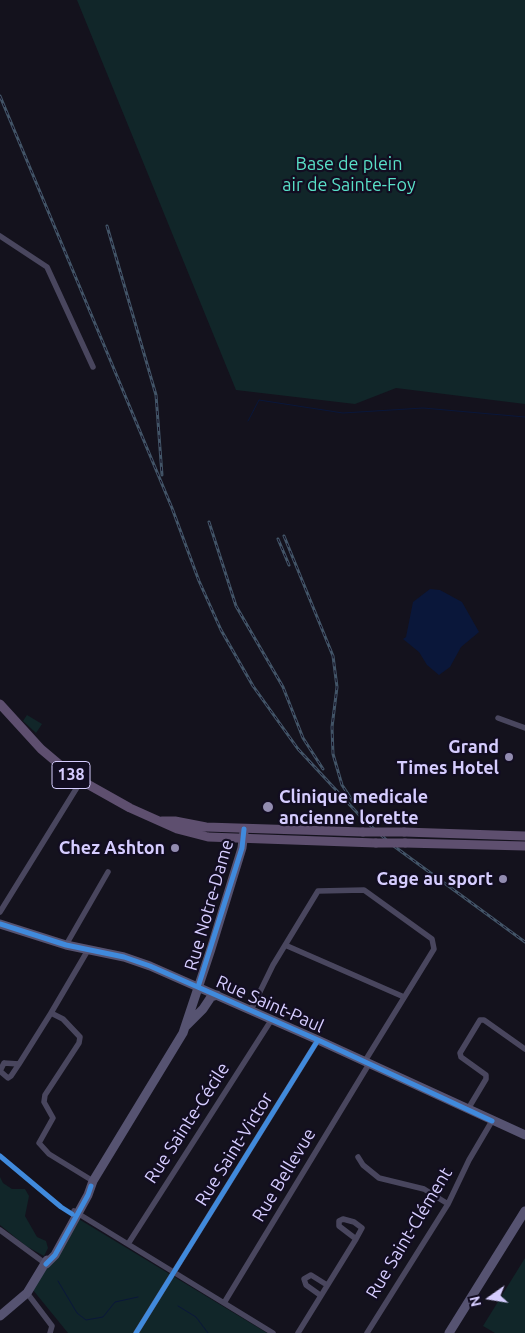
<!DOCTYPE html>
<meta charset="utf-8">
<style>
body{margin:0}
#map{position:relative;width:525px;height:1333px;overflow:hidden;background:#14121d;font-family:Ubuntu,sans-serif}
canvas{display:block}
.north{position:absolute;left:465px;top:1273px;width:50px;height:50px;-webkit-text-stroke:4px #120d21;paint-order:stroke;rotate:257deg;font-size:14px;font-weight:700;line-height:20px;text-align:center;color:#d6cdff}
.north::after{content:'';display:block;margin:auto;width:18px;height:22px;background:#d6cdff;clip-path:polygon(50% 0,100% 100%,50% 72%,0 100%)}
</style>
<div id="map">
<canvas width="525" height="1333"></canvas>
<div class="north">N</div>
</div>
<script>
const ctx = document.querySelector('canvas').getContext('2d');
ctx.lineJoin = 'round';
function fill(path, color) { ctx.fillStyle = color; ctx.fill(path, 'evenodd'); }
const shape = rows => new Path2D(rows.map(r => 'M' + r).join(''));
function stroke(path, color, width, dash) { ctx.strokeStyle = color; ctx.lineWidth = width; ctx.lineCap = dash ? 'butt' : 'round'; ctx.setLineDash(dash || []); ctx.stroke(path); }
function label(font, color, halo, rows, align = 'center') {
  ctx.font = font + ' Ubuntu,sans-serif'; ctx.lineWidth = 4.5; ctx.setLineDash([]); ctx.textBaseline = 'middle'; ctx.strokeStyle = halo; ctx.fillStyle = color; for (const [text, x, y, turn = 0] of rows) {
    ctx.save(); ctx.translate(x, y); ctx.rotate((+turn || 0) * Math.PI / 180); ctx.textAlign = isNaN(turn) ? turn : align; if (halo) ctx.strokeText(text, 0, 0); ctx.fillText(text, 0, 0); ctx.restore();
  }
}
fill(shape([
 [77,0,525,0,525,404,396,388,355,404,236,390],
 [27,715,42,724,36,733,23,721],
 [0,1177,3,1183,12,1189,25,1189,29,1196,25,1216,37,1237,46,1241,48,1248,44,1256,26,1246,0,1225],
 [77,1218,267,1333,68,1333,33,1290],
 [525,1258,525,1333,495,1333,483,1326]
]), '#112629');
fill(shape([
 [430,589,440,590,462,602,479,632,461,647,450,667,439,675,427,665,419,652,403,639,406,637,413,602]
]), '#0a173a');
stroke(shape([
 [248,421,259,400,343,413,423,408,525,417],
 [58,1281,77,1313,86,1320,103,1317,115,1302,138,1297],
 [178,1306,196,1317,208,1333]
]), '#0a173a', 1);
stroke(shape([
 [0,236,47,267,93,367],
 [498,718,525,728],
 [0,912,81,781],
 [66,945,108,872],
 [285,945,404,997],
 [88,950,51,1013,63,1019,80,1037,79,1043,45,1095,44,1102,53,1118,39,1143,49,1154,93,1181],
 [251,1010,273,965,318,891,364,890,432,939,434,949,365,1061],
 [4,1063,19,1064,11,1076,8,1078,0,1071,4,1063],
 [19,1064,51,1013],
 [468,1109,486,1079,486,1075,461,1057,460,1053,480,1020,484,1020,525,1049],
 [358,1157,363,1165,379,1178,424,1189,448,1204],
 [74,1211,273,1333],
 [0,1230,46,1264],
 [128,1244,272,1019],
 [27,1293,49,1322,52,1326,50,1333],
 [320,1295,306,1285,304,1279,311,1275,327,1285],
 [224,1303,369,1064],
 [136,1333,318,1040],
 [298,1333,356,1239,362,1228,354,1222,343,1219,339,1221,339,1226,356,1239],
 [367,1333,448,1204,469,1160,492,1121]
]), '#49465e', 5.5);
stroke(shape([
 [0,924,66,945,124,957,150,966,318,1040,525,1135],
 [186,1026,203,1009,211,997,217,995],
 [46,1264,55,1255,88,1195,93,1181,183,1033,211,949,242,848,244,832],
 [0,1316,27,1293,47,1260],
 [449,1333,525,1211]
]), '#565371', 9);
stroke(shape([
 [0,704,41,749,73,776,130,808,177,829,208,837,376,843],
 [162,821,175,821,206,827,363,832],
 [404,832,525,836],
 [405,843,525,846]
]), '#5e4f6f', 9);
const rail = shape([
 [0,96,172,508,199,581,221,630,253,686,298,749,362,818,391,844,525,942],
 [107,226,156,395,162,475],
 [209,522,236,606,283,687,303,738,323,769],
 [284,536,333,656,337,687,332,727,333,754,342,785,354,803],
 [278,539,289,565]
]);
stroke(rail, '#425467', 3);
stroke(rail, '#120d21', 1, [4]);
stroke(shape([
 [363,832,404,832],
 [376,843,405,843]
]), '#5e4f6f', 9);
stroke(shape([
 [0,924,66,945,124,957,150,966,318,1040,492,1121],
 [198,987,242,848,244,829],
 [0,1156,61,1207,72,1214],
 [46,1264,55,1255,88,1195,91,1186],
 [136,1333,318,1040]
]), '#408adc', 5);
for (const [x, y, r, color] of [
 [509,757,5,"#928cb0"],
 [268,807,6,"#928cb0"],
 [175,848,5,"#928cb0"],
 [503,879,5,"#928cb0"]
]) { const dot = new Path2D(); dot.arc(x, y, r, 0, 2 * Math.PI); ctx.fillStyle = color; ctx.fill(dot); stroke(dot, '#120d21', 2); }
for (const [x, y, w] of [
 [71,775,38]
]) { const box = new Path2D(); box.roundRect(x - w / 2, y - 13.5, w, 27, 4); ctx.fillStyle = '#120d21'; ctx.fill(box); stroke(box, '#d6cdff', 1); }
label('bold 16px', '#d6cdff', null, [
 ["138",71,775]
]);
label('18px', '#59dfc7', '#120d21', [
 ["Base de plein",349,164],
 ["air de Sainte-Foy",349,185]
]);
label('bold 18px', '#d6cdff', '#120d21', [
 ["Grand",499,747],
 ["Times Hotel",499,768],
 ["Clinique medicale",279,797,"left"],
 ["ancienne lorette",279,818,"left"],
 ["Chez Ashton",165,848],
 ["Cage au sport",493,879]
], 'right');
label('18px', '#d6cdff', '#120d21', [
 ["Rue Notre-Dame",209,905,-74],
 ["Rue Saint-Paul",270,1004,24],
 ["Rue Sainte-Cécile",187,1123,-57],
 ["Rue Saint-Victor",234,1149,-58],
 ["Rue Bellevue",284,1175,-59],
 ["Rue Saint-Clément",409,1233,-59]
]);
</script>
